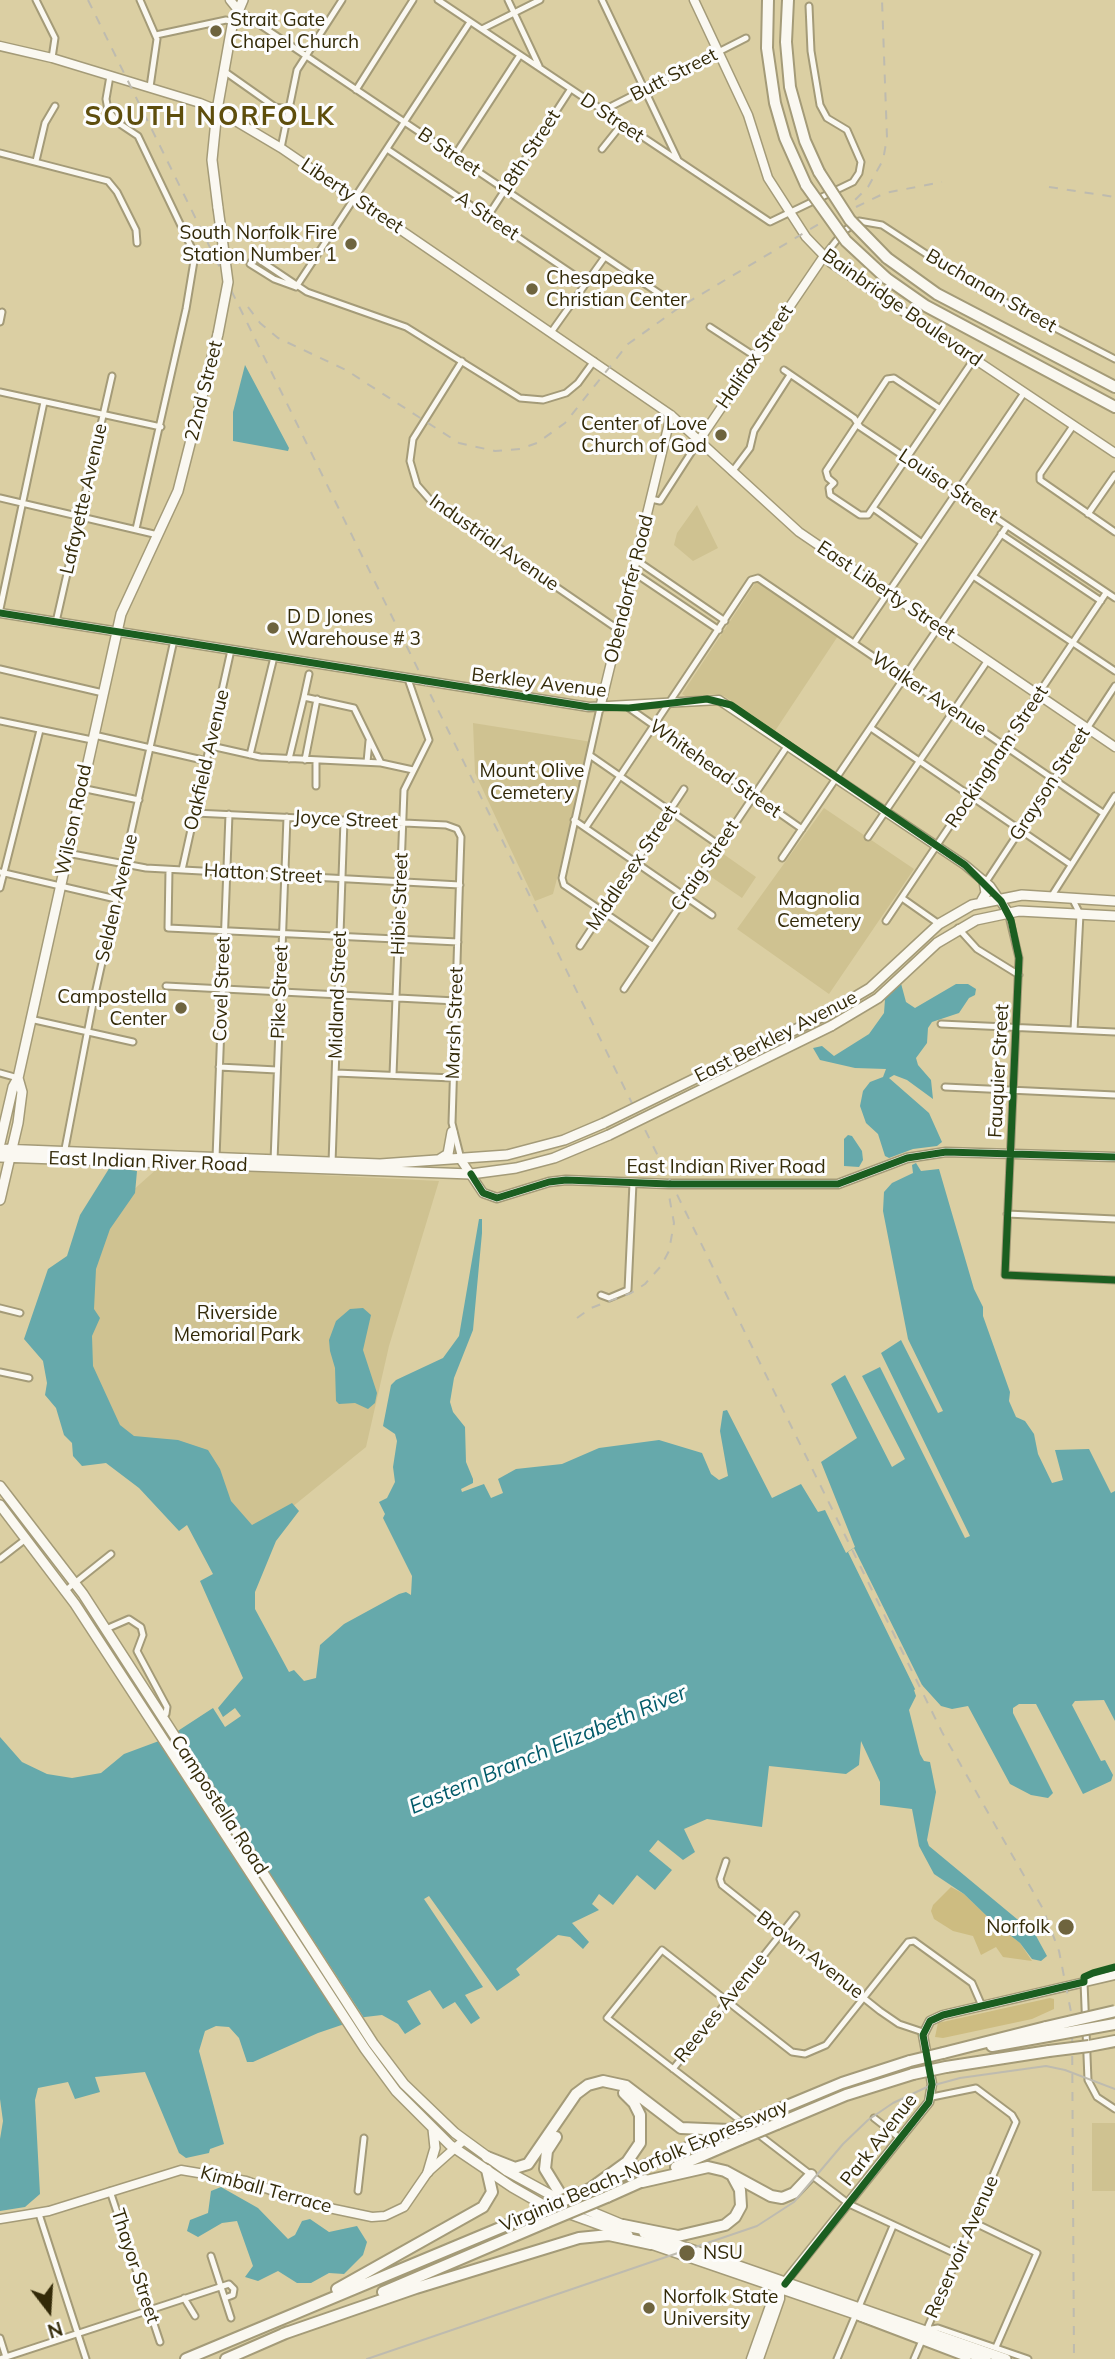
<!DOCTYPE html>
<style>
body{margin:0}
#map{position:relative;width:1115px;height:2359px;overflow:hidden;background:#dbcfa3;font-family:Mulish,sans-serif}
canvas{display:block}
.north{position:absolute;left:14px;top:2275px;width:70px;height:70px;-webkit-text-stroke:5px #fdfdfd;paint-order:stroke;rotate:163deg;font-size:19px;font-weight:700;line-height:28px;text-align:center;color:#332a08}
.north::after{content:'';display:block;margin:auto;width:24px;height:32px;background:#332a08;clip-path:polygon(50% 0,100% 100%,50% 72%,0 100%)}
</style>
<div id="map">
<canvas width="1115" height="2359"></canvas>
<div class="north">N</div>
</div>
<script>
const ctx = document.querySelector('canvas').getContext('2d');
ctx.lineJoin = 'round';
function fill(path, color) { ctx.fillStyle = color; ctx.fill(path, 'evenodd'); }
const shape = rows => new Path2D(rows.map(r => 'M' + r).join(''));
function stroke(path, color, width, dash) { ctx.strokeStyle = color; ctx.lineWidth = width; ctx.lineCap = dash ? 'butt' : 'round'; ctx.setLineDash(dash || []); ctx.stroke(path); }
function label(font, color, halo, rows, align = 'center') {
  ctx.font = font + ' Mulish,sans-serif'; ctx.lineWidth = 6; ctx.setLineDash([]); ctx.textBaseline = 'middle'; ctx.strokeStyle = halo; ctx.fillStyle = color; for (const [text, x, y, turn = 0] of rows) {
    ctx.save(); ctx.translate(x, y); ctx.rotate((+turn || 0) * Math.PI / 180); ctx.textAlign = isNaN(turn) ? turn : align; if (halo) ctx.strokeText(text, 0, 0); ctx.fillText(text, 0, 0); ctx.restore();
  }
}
fill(shape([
 [697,505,718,548,693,561,674,545,677,533],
 [756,582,838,636,775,731,724,696,713,694,687,697,682,694],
 [473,723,592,742,553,894,535,901,475,773],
 [824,808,914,869,829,994,737,929],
 [722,853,756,877,742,898,707,874],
 [159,1167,439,1181,389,1346,366,1447,233,1555,124,1435,88,1366,93,1255,131,1192],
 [1092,2123,1115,2123,1115,2191,1092,2191]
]), '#cfc291');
fill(shape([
 [951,1887,964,1894,993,1922,1020,1943,1032,1961,1003,1957,996,1947,981,1955,973,1936,953,1931,934,1919,931,1911,933,1905],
 [1050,1998,1054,1999,1054,2009,1032,2019,943,2038,935,2037,938,2023]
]), '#cdbc81');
fill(shape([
 [245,365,289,448,288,451,233,441,233,412],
 [899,976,906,1002,915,1008,956,984,968,984,976,989,975,995,969,998,959,1013,932,1022,928,1028,927,1043,916,1058,918,1065,931,1080,933,1099,907,1080,894,1075,889,1078,929,1113,942,1142,937,1146,913,1149,889,1158,885,1156,878,1134,866,1123,860,1106,863,1091,870,1082,883,1077,886,1069,855,1068,820,1060,813,1048,822,1046,834,1056,869,1034,884,1013,886,986],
 [848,1135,852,1136,862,1151,863,1160,859,1167,844,1166,844,1139],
 [916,1163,921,1171,939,1169,974,1289,983,1307,983,1316,1010,1392,1009,1401,1016,1417,1025,1421,1034,1434,1038,1454,1052,1483,1063,1480,1055,1450,1089,1449,1111,1493,1115,1491,1115,1721,1104,1700,1075,1701,1072,1705,1101,1761,1105,1760,1113,1775,1111,1781,1083,1794,1036,1704,1019,1704,1013,1708,1013,1713,1053,1793,1048,1798,1031,1795,1010,1784,968,1706,952,1709,941,1706,922,1685,914,1690,916,1696,909,1710,920,1754,924,1761,930,1762,936,1792,927,1840,929,1846,1035,1934,1047,1956,1041,1961,1032,1959,1020,1943,993,1922,964,1894,934,1874,919,1846,912,1809,880,1805,880,1782,861,1741,859,1765,846,1774,769,1766,762,1827,707,1819,684,1829,695,1852,683,1860,658,1840,649,1851,672,1870,655,1890,637,1875,613,1905,599,1894,592,1904,599,1910,572,1923,589,1942,583,1949,570,1937,558,1935,516,1969,520,1975,497,1991,429,1896,424,1899,483,1987,465,1995,480,2018,471,2024,455,2002,443,2009,430,1990,407,2001,421,2024,405,2034,398,2024,382,2015,365,2017,318,2033,253,2062,247,2062,239,2038,229,2027,216,2026,205,2031,199,2051,224,2144,210,2149,209,2153,186,2158,179,2153,145,2072,95,2077,100,2092,75,2099,68,2082,38,2088,35,2100,40,2194,25,2207,0,2211,0,2139,3,2121,0,2099,0,1737,22,1762,47,1774,72,1778,101,1773,124,1754,167,1738,213,1708,225,1727,241,1716,235,1708,223,1717,218,1708,243,1678,200,1581,213,1574,187,1525,179,1531,139,1488,106,1463,82,1466,73,1456,72,1443,64,1435,56,1408,45,1395,47,1383,43,1361,24,1339,48,1269,67,1256,80,1215,110,1167,137,1171,135,1193,110,1229,96,1269,94,1309,100,1318,92,1336,93,1366,120,1425,134,1436,178,1440,208,1450,220,1469,231,1501,252,1525,292,1503,299,1511,276,1541,255,1592,255,1609,289,1672,294,1670,304,1681,316,1678,320,1645,344,1624,399,1594,406,1592,411,1595,412,1576,383,1518,385,1514,379,1502,387,1498,395,1482,393,1467,397,1441,395,1434,383,1426,391,1385,396,1380,443,1358,459,1336,479,1219,482,1219,482,1233,473,1330,454,1378,450,1402,453,1412,465,1427,466,1462,473,1479,473,1483,461,1489,462,1492,484,1484,491,1498,503,1493,498,1479,516,1469,562,1464,599,1448,659,1440,702,1453,711,1474,719,1480,728,1476,720,1431,723,1411,727,1410,772,1498,801,1484,818,1512,825,1510,846,1553,855,1547,821,1462,857,1438,831,1384,845,1375,892,1467,905,1459,862,1376,880,1367,965,1538,970,1536,881,1353,901,1340,938,1413,943,1411,908,1339,883,1211,884,1192,892,1183,913,1173,912,1165],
 [363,1308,371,1315,363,1350,377,1393,375,1403,368,1409,355,1403,339,1404,336,1401,335,1368,330,1351,329,1340,336,1321,350,1309],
 [221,2187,258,2208,288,2239,295,2235,302,2221,310,2219,329,2232,357,2226,367,2242,363,2255,344,2274,329,2273,311,2283,297,2283,278,2271,258,2281,245,2277,253,2266,237,2221,222,2223,198,2237,187,2231,190,2220,208,2213,211,2191]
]), '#66a9ab');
fill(shape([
 [854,1548,923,1687,916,1691,848,1552],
 [175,1728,366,2021,345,2028,156,1737]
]), '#dbcfa3');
const street = shape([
 [36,0,55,38,52,58],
 [140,0,157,39,150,87],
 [438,0,770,222,853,182,859,173,861,162,847,130,827,118,820,105,811,51,809,6],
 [508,0,539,66],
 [602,0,678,160],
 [238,10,660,294],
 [482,29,540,0],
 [156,35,226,20,233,22],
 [224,71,275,107,288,109],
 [110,76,106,99,108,110,117,122,138,136,195,255,186,309,136,529],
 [356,90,413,0],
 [602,111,746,38],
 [281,148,297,70,342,0],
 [387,149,586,283],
 [602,149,622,124],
 [0,153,108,181,117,192,136,230,137,243],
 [455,155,520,55],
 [36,161,45,123,55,106],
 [488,216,570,90],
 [824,256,844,231,859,221,882,225,978,288,1115,359],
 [296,287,274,279,250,264,255,257,307,292,406,327,520,398,543,400,566,393,578,383,594,361],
 [296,287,470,22],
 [0,322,2,312],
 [710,327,756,357],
 [552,331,604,258],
 [462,361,413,439,410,461,417,485,431,501,619,630],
 [784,370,854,418,860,427,1115,598],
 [0,392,161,427],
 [939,408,894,378,887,379,826,471,828,478,834,483,829,488,830,495,860,515,868,515,974,359],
 [1073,426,1040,474,1040,480,1115,532],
 [732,472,750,448,754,431,790,375],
 [0,498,158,535],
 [651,499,660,501,698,442],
 [873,508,922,543],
 [1088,514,1115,475],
 [1001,534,1101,601],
 [636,560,725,621],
 [633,572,719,630],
 [973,576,1115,671],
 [0,609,44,402],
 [56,622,112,376],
 [854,643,1024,393],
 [0,669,103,693],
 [304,697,309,674],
 [600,708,562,878,564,885,652,945],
 [629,708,802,829],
 [0,721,92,740],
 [871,728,1070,864],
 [94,735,207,761],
 [211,746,260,757,381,763,413,770],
 [250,755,274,657],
 [591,756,719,845],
 [289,759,304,697,354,708,381,763],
 [305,760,317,699],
 [367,762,369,741],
 [316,786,316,761],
 [81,788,139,800],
 [195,813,446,825,457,829,461,837,460,866,452,1123,461,1159],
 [574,820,712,915],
 [586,827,751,580,758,578,1103,813],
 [868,837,988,660],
 [67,853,146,868,460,885],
 [782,858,1007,526],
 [169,870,168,928,458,942],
 [182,870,231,650],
 [0,872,116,899],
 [986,882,1115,686],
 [0,888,40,730],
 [1051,897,1115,796],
 [902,898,939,924],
 [1073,900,1080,914,1074,1030],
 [1008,912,1019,958,1005,1275,1115,1280],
 [886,921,1106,593],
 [958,928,977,949,1019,975],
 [580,946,684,789],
 [166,986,456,1001],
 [624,989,788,745],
 [30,1019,133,1042],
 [941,1024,1115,1032],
 [219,1067,277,1070],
 [0,1073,18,1078],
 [336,1073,453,1078],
 [393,1075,404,790,429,740,408,679],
 [945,1087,1115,1095],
 [64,1154,93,1003,174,640],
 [216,1158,229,814],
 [274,1161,287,817],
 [332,1163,344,820],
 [1007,1214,1115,1219],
 [601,1295,609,1298,628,1290,633,1183],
 [0,1308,20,1313],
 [0,1372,29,1378],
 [0,1559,27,1538],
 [66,1590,111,1554],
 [106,1629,129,1619,141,1627,143,1635,137,1651,167,1707,166,1714],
 [726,1861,720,1879,722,1885,880,2011,899,2024,923,2032],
 [1084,1982,1088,2080,1097,2097,1115,2109],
 [673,2069,796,1915],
 [874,2118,901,2139],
 [110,2191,160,2342],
 [358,2191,364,2138],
 [39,2214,86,2359],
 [973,2222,1037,2253,996,2347],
 [958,2255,849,2204,607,2018,662,1950,792,2052,805,2054,826,2045,908,1942,914,1941,972,1983,982,2006],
 [211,2256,231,2318],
 [184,2298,195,2316],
 [860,2318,968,2359],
 [925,2330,938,2328,1028,2359],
 [0,2338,6,2357],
 [0,2359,229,2284,234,2289,233,2295,225,2298],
 [837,2359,893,2226],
 [914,2359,1016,2122,1012,2115,976,2088,932,2097]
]);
const secondary = shape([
 [230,0,238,10],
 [694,0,748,115,768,178,806,237,831,263,1115,453],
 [0,46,52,58,200,103,217,110,281,148,671,415,799,532,1115,747],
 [698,442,824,256],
 [0,613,589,707,719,700,965,865,990,886,1008,912],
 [600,708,671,415],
 [461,1160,483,1193,497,1198,549,1182,566,1180,669,1184,838,1184,907,1158,946,1152,1115,1157],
 [0,2219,49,2211,181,2170,246,2181,310,2204,372,2217,385,2216,404,2207,428,2172,464,2140],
 [751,2359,773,2297,929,2102,932,2084,923,2035,930,2021,943,2015,1115,1975],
 [759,2359,780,2299,780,2290]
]);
const primary = shape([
 [218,208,212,160,217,110,232,26,243,0],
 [981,902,986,893,984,881],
 [821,1017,870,988,939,924,972,905,1022,895,1115,901],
 [831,1026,878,998,937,943,976,920,1019,911,1115,916],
 [0,1143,13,1087,18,1078,121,614,178,491,218,334],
 [0,1149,380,1164,507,1155,564,1140,604,1123],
 [0,1157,471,1174,516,1168,554,1158,609,1135],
 [440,1159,448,1154,452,1132],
 [0,1200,18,1123,22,1092,18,1078],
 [0,1486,83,1594,373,2043,404,2084,455,2133,507,2171,551,2195,628,2227],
 [0,1505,75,1604,365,2049,396,2091,450,2145,512,2187,540,2203,628,2235],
 [428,2172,435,2148,433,2129],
 [644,2233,1006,2359],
 [645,2242,986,2359]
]);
const highway = shape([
 [768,0,767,48,775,103,785,138,806,185],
 [788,0,786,42,790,87,805,141,819,172],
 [887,258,937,294,1115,387],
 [886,278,926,306,1115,407],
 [992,2046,1048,2036],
 [1089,2046,1115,2041],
 [943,2053,1046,2027],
 [946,2067,1049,2051],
 [765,2115,842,2083,910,2061],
 [777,2124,846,2095,913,2074],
 [556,2137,547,2151,545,2169,564,2200],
 [487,2157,515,2168,528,2164,576,2094,588,2085,603,2081,626,2086,681,2128,729,2130],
 [676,2167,741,2139],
 [606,2182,720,2134],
 [642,2182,708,2167,725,2171,771,2196,782,2198,794,2193,811,2175],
 [590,2189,627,2162,640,2143,640,2115,634,2103,624,2093],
 [607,2197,645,2180],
 [623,2225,678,2236,725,2225,735,2217,741,2206,740,2190,733,2177],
 [337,2289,483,2207,492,2192,487,2170],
 [383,2292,547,2222],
 [283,2334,416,2288,579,2238,609,2235,651,2244],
 [186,2359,531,2215],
 [226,2359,288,2332]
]);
stroke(street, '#a49b78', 9);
stroke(secondary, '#a49b78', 11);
stroke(primary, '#a49b78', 12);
stroke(highway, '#a49b78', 14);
stroke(street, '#faf8f1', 5);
stroke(secondary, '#faf8f1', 8);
stroke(primary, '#faf8f1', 9);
stroke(highway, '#faf8f1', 10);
stroke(shape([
 [367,2359,757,2226,794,2202,843,2144,868,2120,893,2103,927,2087,960,2078,1046,2066,1065,2070,1115,2089]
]), '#bebbaf', 2);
stroke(shape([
 [88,0,942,1732,1043,1909,1059,1951,1072,2017,1074,2359],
 [1049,187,1115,197],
 [856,207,885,193,942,182],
 [248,307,260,323,278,338,346,370,459,443,495,451,520,449,537,443,565,423,628,344,680,307,849,206,868,187,883,160,887,138,882,0],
 [577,1318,591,1308,631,1293,645,1284,661,1266,669,1251,674,1223,668,1190]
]), '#bebbaf', 2, [9, 9]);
const primaryBridge = shape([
 [218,334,228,282,218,208],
 [604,1123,821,1017],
 [609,1135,831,1026]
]);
const highwayBridge = shape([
 [819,172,850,220,887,258],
 [806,185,846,241,886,278],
 [1046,2027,1115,2011],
 [1048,2036,1115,2024],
 [1049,2051,1089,2046],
 [910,2061,943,2053],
 [913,2074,946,2067],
 [729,2130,765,2115],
 [741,2139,777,2124],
 [531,2215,590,2189],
 [547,2222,607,2197]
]);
stroke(primaryBridge, '#a49b78', 12, []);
stroke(highwayBridge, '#a49b78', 14, []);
stroke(primaryBridge, '#faf8f1', 9);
stroke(highwayBridge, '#faf8f1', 10);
stroke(shape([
 [0,613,589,707,629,708,707,699,731,705,965,865,1001,901,1011,920,1019,958,1005,1275,1115,1280],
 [471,1174,483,1193,497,1198,549,1182,566,1180,669,1184,838,1184,907,1158,946,1152,1115,1157],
 [785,2284,929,2102,932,2084,923,2035,930,2021,943,2015,1084,1982,1084,1977,1093,1973,1115,1967]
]), '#1b5e20', 7);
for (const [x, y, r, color] of [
 [216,31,7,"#6e643e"],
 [351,244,7,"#6e643e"],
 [532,289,7,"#6e643e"],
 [721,435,7,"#6e643e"],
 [273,628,7,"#6e643e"],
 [181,1008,7,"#6e643e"],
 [1066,1927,9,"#6e643e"],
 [687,2253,9,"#6e643e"],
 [649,2308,7,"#6e643e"]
]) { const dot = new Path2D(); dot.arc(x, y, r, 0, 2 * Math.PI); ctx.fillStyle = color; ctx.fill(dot); stroke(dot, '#fdfdfd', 2.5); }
label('19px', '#332a08', '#fdfdfd', [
 ["Strait Gate",230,20],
 ["Chapel Church",230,42],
 ["South Norfolk Fire",337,233,"right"],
 ["Station Number 1",337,255,"right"],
 ["Chesapeake",546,278],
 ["Christian Center",546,300],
 ["Center of Love",707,424,"right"],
 ["Church of God",707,446,"right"],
 ["D D Jones",287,617],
 ["Warehouse # 3",287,639],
 ["Campostella",167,997,"right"],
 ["Center",167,1019,"right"],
 ["Norfolk",1050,1927,"right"],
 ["NSU",703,2253],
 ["Norfolk State",663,2297],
 ["University",663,2319]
], 'left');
label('19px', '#332a08', '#fdfdfd', [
 ["Butt Street",674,75,-27],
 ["D Street",612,118,34],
 ["B Street",449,152,34],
 ["18th Street",529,153,-57],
 ["Liberty Street",352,196,34],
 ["A Street",487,216,34],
 ["Buchanan Street",991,291,30],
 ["Bainbridge Boulevard",902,308,35],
 ["Halifax Street",755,357,-56],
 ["22nd Street",204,391,-76],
 ["Louisa Street",948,486,34],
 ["Lafayette Avenue",84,499,-77],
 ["Industrial Avenue",494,543,35],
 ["Obendorfer Road",629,589,-76],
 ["East Liberty Street",886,591,34],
 ["Berkley Avenue",539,683,7],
 ["Walker Avenue",929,694,34],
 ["Rockingham Street",997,757,-56],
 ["Oakfield Avenue",207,760,-77],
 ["Whitehead Street",715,769,35],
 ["Grayson Street",1050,784,-57],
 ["Wilson Road",74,820,-78],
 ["Joyce Street",346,820,3],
 ["Craig Street",705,866,-56],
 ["Middlesex Street",632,868,-56],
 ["Hatton Street",263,874,3],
 ["Selden Avenue",117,898,-77],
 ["Hibie Street",400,904,-88],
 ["Covel Street",222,989,-88],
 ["Pike Street",280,992,-88],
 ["Midland Street",338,995,-88],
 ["Marsh Street",455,1023,-88],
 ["East Berkley Avenue",776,1037,-27],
 ["Fauquier Street",999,1071,-87],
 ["East Indian River Road",148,1162,2],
 ["East Indian River Road",726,1167],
 ["Campostella Road",219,1805,57],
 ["Brown Avenue",810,1955,38],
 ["Reeves Avenue",721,2008,-51],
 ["Park Avenue",879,2140,-52],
 ["Virginia Beach-Norfolk Expressway",644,2166,-23],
 ["Kimball Terrace",266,2190,15],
 ["Reservoir Avenue",962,2247,-66],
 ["Thayor Street",135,2266,72]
]);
label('19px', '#322908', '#fdfdfd', [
 ["Mount Olive",532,771],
 ["Cemetery",532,793],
 ["Magnolia",819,899],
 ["Cemetery",819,921],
 ["Riverside",237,1313],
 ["Memorial Park",237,1335]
]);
label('italic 21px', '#015a69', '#fdfdfd', [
 ["Eastern Branch Elizabeth River",548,1750,-23]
]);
ctx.letterSpacing = '2px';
label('bold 26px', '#5e4e0d', '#fdfdfd', [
 ["SOUTH NORFOLK",210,117]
]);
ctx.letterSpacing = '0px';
</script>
